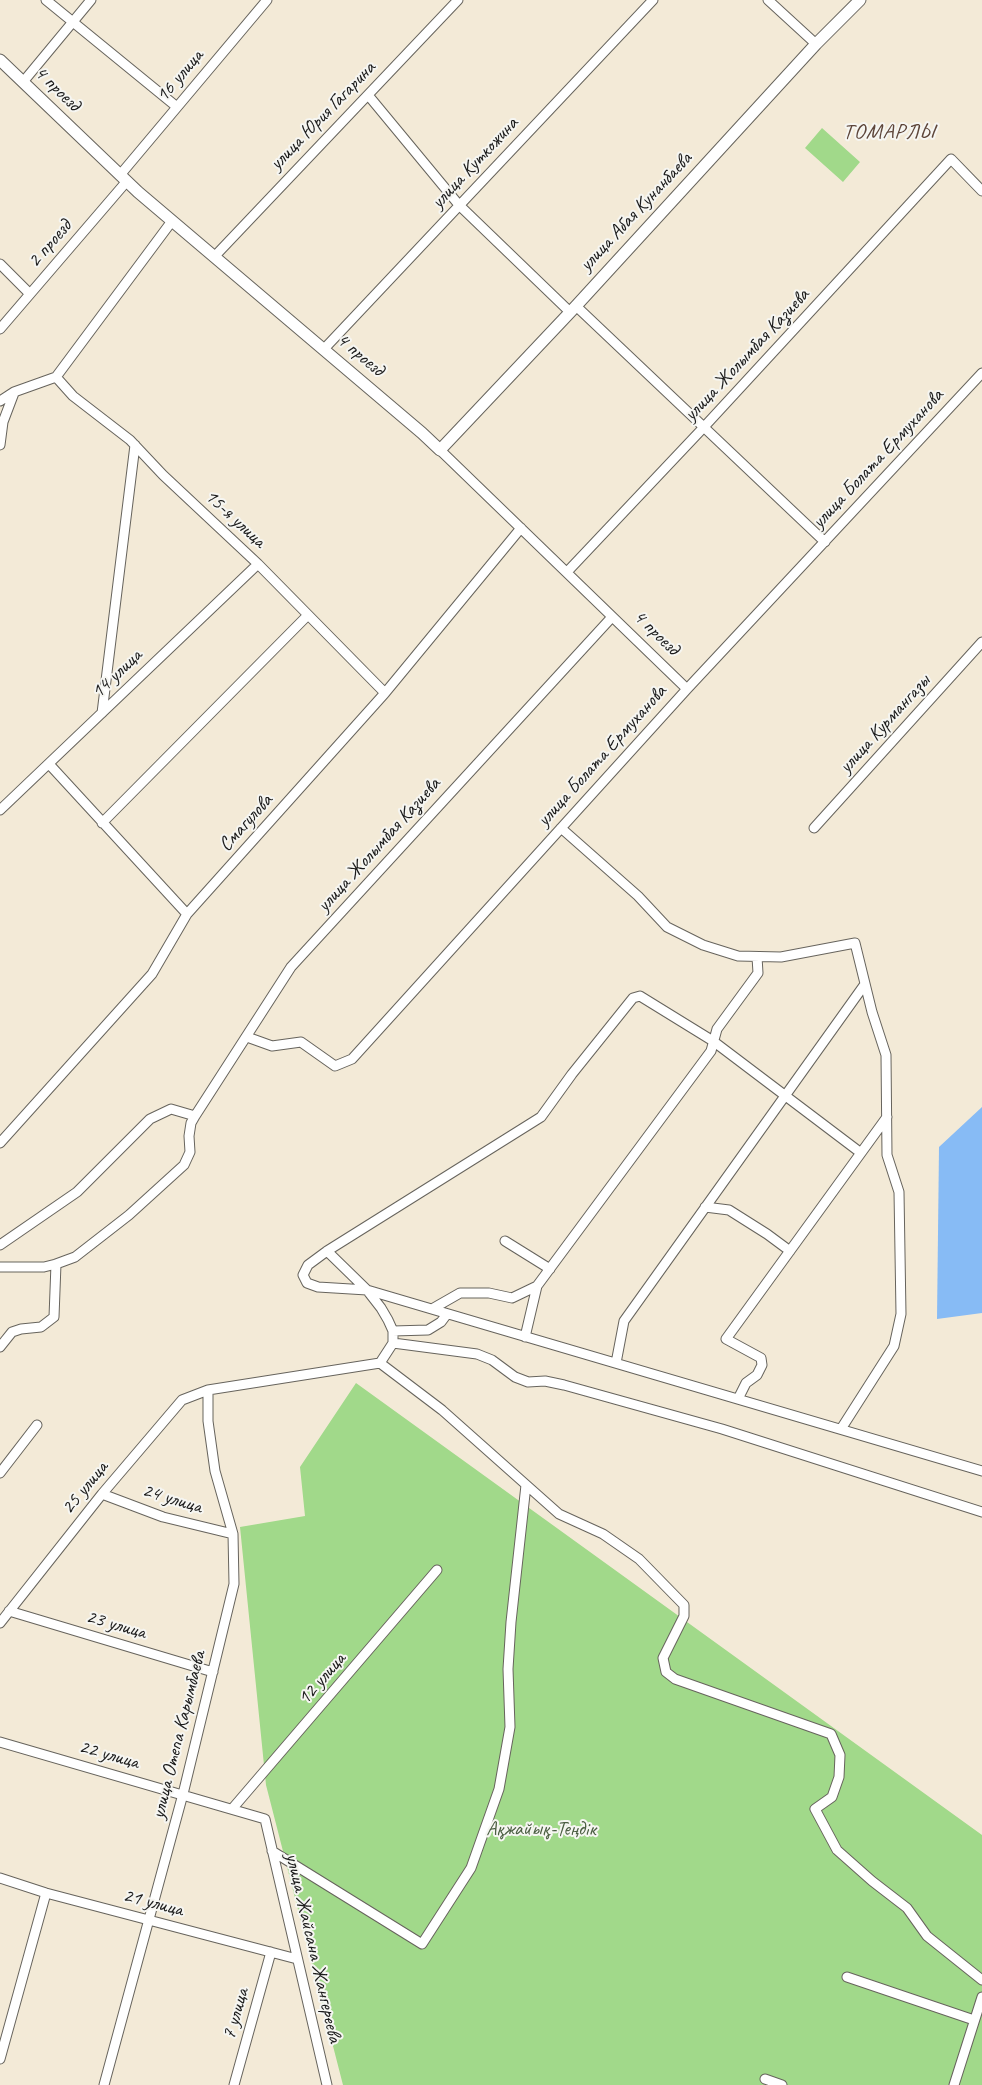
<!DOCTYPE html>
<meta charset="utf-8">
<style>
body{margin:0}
canvas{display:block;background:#f3ead7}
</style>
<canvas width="982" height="2085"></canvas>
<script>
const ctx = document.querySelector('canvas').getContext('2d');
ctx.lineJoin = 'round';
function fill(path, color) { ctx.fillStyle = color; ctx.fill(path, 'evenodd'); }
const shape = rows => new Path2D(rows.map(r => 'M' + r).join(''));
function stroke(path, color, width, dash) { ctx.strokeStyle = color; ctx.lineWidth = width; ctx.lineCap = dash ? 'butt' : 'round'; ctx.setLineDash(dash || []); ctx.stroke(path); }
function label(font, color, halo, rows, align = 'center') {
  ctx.font = font + ' Caveat,sans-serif'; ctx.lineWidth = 4; ctx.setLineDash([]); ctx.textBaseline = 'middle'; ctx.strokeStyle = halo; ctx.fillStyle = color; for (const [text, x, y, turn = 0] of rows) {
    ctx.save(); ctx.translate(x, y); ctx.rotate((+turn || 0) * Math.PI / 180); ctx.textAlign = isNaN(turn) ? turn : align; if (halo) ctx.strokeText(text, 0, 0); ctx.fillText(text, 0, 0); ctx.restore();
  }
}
fill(shape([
 [822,128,860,162,843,182,805,148],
 [356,1383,982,1835,982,2085,343,2085,266,1785,240,1527,305,1516,300,1467]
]), '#a1d98a');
fill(shape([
 [982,1107,982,1313,937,1319,939,1147]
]), '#87bbf5');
const minor = shape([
 [46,0,177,107],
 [768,0,816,44],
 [23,82,91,0],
 [368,95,459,205,570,312],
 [120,175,267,0],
 [214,257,458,0],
 [0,264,30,294],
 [576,306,825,542],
 [0,329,127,181],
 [324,349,653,0],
 [56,377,73,396,130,440,163,475,258,564,385,693],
 [56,377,172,221],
 [0,401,14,392,56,377],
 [0,445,3,422,14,393],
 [440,450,687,689],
 [567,572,704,427,951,159,982,191],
 [102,713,135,445],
 [49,764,187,914],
 [0,810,258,564],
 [102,823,308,615],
 [561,828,638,896,667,927,703,945,738,956,781,957,855,943,872,1012,886,1055,887,1155,899,1192,901,1314,894,1346,841,1429],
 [814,828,982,642],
 [247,1037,272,1046,301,1042,335,1066,352,1059,687,689,982,373],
 [0,1143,152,974,187,914,385,693,521,528],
 [861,1153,713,1041,640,996,633,998,572,1074,541,1117,327,1251,308,1265,303,1275,307,1283,318,1287,367,1290,982,1471],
 [705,1207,729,1210,767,1234,790,1251],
 [505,1241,550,1269],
 [0,1245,77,1192,150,1119,171,1109,195,1116,291,967,612,617],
 [327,1251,367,1290,381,1308,388,1320,393,1331,393,1343,380,1363],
 [0,1267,44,1267,56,1264,75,1257,129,1215,184,1165,190,1152,189,1136,191,1123,195,1116],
 [432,1309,460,1293,489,1293,512,1298,537,1286],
 [393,1331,428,1330,441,1322,447,1314],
 [525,1337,537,1286,711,1051,717,1029,758,973,757,957],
 [393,1343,477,1354,492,1360,515,1377,528,1382,545,1381,564,1385,722,1429,982,1512],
 [0,1347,12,1332,21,1329,41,1327,54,1317,56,1264],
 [616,1363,624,1321,865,984],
 [738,1399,746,1383,757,1375,762,1365,761,1358,726,1339,887,1117],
 [0,1473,37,1425],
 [102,1494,163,1517,233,1534],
 [9,1611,213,1672],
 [0,1623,102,1494,182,1400,208,1390,380,1363,442,1410,559,1514,603,1534,639,1559,684,1605,684,1616,663,1658,666,1672,675,1679,831,1734,840,1755,839,1777,832,1797,815,1809,837,1850,872,1881,907,1908,927,1936,982,1980],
 [0,1742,265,1819,327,2085],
 [232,1809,437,1570],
 [272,1851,422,1944,471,1868,499,1789,510,1727,508,1669,511,1622,526,1485],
 [0,1878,46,1893,297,1959],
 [847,1977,974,2020],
 [0,2059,46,1893],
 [765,2079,782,2085],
 [104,2085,183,1794,234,1584,233,1534,215,1471,208,1421,208,1390],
 [234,2085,271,1952],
 [954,2085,982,1997]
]);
const tertiary = shape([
 [0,60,138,192,422,433,440,450,576,306,816,44,860,0]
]);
stroke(minor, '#67645d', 11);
stroke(tertiary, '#67645d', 13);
stroke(minor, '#fff', 9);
stroke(tertiary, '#fff', 11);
label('20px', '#1c1c1c', '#f6f6f2', [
 ["16 улица",180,76,-50],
 ["4 проезд",57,89,44],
 ["улица Юрия Гагарина",323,116,-46],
 ["улица Куткожина",475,163,-47],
 ["улица Абая Кунанбаева",636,212,-47],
 ["2 проезд",50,244,-49],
 ["4 проезд",360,355,40],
 ["улица Жолымбая Казиева",747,355,-47],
 ["улица Болата Ермуханова",878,459,-47],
 ["15-я улица",235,519,43],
 ["4 проезд",656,633,44],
 ["14 улица",117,674,-44],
 ["улица Курмангазы",885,724,-48],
 ["улица Болата Ермуханова",602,756,-48],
 ["Смагулова",246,823,-48],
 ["улица Жолымбая Казиева",379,845,-48],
 ["25 улица",85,1488,-51],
 ["24 улица",172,1499,17],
 ["23 улица",116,1625,16],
 ["12 улица",322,1679,-49],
 ["улица Отепа Карымбаева",179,1735,-76],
 ["22 улица",109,1755,16],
 ["21 улица",153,1903,15],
 ["улица Жайсана Жангереева",313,1948,77],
 ["7 улица",236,2014,-74]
]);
label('20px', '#4b5e42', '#f6f6f2', [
 ["Ақжайық-Теңдік",541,1830]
]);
ctx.letterSpacing = '1px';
label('22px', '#5d4539', '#f6f6f2', [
 ["ТОМАРЛЫ",889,132]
]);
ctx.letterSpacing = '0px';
</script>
